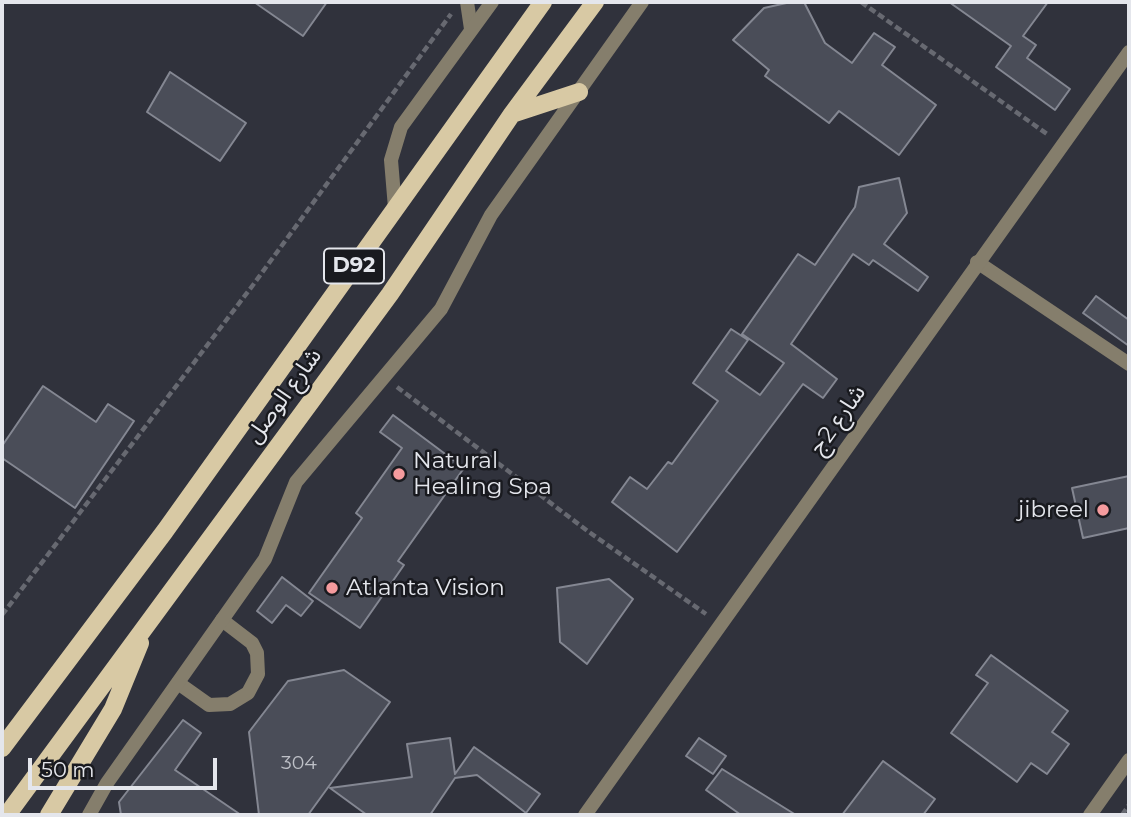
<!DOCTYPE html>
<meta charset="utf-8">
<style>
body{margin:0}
#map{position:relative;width:1131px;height:817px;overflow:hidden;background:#30323c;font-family:Montserrat,sans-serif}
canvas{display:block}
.frame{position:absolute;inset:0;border:4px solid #e4e6ec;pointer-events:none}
.scale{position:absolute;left:28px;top:758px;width:189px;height:32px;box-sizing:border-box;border:4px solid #e4e6ec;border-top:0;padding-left:9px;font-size:21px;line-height:24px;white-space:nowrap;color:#e4e6ec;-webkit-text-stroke:5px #191a1f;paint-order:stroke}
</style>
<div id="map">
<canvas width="1131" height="817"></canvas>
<div class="frame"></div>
<div class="scale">50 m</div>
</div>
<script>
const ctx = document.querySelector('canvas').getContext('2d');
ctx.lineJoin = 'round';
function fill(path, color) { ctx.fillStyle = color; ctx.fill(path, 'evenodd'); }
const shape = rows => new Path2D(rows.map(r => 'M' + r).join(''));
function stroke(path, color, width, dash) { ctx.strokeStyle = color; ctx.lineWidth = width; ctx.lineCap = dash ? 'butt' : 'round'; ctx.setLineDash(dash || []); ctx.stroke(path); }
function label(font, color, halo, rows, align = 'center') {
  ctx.font = font + ' Montserrat,"Noto Sans Arabic",sans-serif'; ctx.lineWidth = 5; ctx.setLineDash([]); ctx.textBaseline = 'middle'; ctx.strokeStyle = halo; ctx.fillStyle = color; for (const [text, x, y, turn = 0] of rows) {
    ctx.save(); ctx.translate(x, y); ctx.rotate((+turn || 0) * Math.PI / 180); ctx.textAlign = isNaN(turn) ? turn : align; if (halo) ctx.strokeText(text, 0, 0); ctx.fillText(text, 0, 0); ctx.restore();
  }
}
const building = shape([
 [254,2,327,2,303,36,254,2],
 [791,2,804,2,825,43,852,63,874,33,895,47,882,65,936,105,899,155,839,111,829,123,765,76,769,70,733,40,764,8,791,2],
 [949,2,1048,2,1023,36,1036,45,1027,58,1070,89,1055,110,996,67,1011,46,949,2],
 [170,72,246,123,220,161,147,112,170,72],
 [899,178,907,213,884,244,928,277,918,291,873,260,869,265,853,254,791,344,837,379,823,398,803,384,677,552,612,502,630,477,647,489,668,462,672,464,718,401,693,383,731,329,748,340,726,371,760,395,784,363,742,334,798,254,815,265,855,207,859,187,899,178],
 [1096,296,1129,320,1129,346,1083,313,1096,296],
 [43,386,96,422,108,404,134,421,75,508,2,458,2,446,43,386],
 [393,415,464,468,398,561,404,565,360,628,309,593,362,518,356,513,402,448,380,432,393,415],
 [1129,476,1129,528,1083,538,1072,488,1129,476],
 [282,577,313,601,301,616,286,605,272,623,257,611,282,577],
 [609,579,633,599,587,664,560,642,557,588,609,579],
 [991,655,1068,711,1052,732,1069,744,1047,774,1031,763,1017,782,951,733,988,683,976,675,991,655],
 [344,670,390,702,308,815,259,815,249,732,288,681,344,670],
 [183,720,201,733,175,770,241,815,121,815,119,802,183,720],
 [450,738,455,774,474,747,540,794,526,813,477,775,455,778,430,815,367,815,330,788,412,777,407,744,450,738],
 [699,738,726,756,713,774,686,756,699,738],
 [883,761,935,799,923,815,842,815,883,761],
 [722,769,796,815,741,815,706,790,722,769]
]);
fill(building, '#4a4d58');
stroke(building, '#848792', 2);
stroke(shape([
 [861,2,1047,134],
 [397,387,589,532,706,614],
 [2,615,253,285,451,14],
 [1122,815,1129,805]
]), '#676971', 4.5, [7, 3.5]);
stroke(shape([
 [467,2,471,29],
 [977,262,1129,364],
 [178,683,209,705,230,704,248,693,258,674,257,653,252,643,222,620]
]), '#857e6c', 14);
stroke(shape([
 [395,208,391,160,401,127,492,2],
 [89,815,107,783,265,559,296,482,441,309,491,215,642,2],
 [585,815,1129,52],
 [1090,815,1129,760]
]), '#857e6c', 14);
stroke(shape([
 [512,114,579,92],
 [2,748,165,531,543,2],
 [7,815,390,294,512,114,595,2],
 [49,815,113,709,140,643]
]), '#d8c9a4', 18);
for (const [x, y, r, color] of [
 [399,474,7,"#f59b9e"],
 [1103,510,7,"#f59b9e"],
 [332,588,7,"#f59b9e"]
]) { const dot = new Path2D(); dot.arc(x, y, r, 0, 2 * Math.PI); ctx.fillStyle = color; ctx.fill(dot); stroke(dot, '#191a1f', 2.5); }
label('19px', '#bec0c7', null, [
 ["304",299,763]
]);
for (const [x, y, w] of [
 [354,266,60]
]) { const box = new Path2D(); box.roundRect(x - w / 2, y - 17.5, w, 35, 5); ctx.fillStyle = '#191a1f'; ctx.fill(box); stroke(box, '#e4e6ec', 2); }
label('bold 21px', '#e4e6ec', null, [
 ["D92",354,266]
]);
label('23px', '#e4e6ec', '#191a1f', [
 ["شارع الوصل",284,396,-54],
 ["شارع 2ج",838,420,-55]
]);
label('23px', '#e4e6ec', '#191a1f', [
 ["Natural",413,461],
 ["Healing Spa",413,487],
 ["jibreel",1089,510,"right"],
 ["Atlanta Vision",346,588]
], 'left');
</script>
